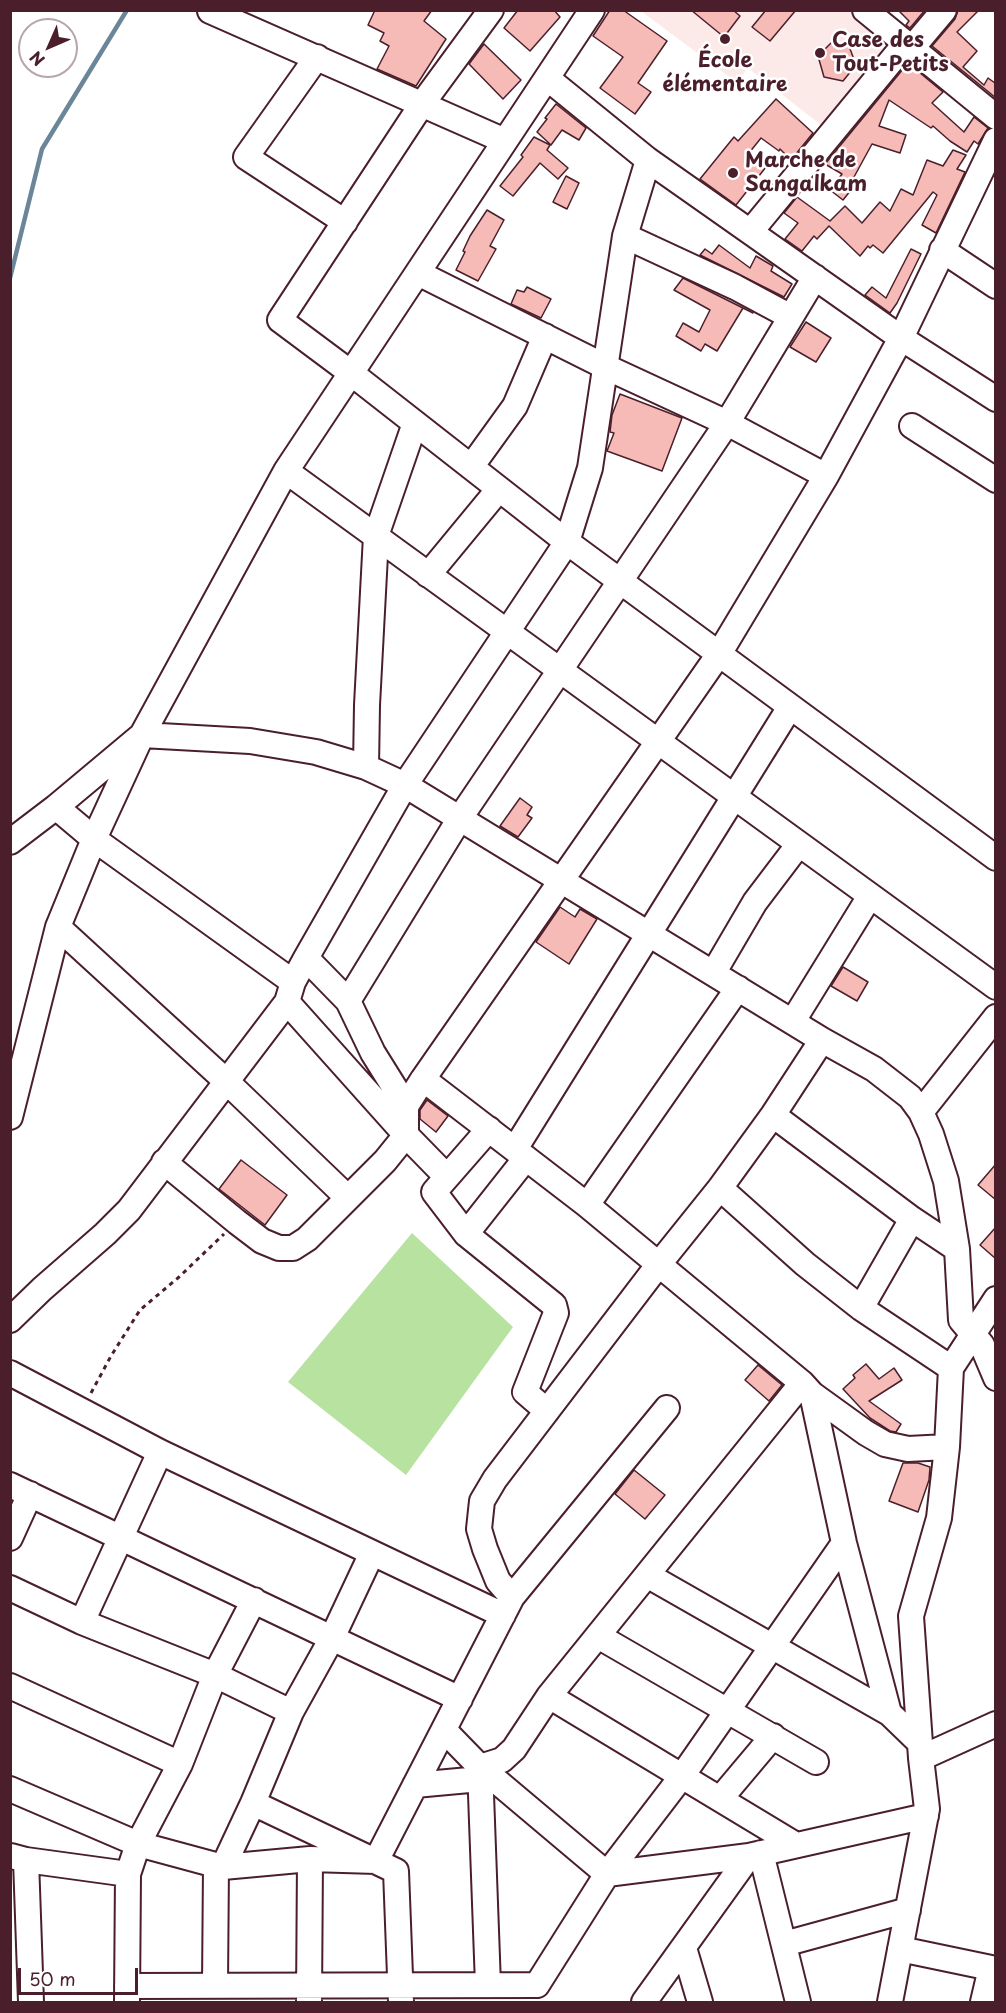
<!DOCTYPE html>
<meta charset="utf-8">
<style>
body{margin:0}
#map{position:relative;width:1006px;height:2013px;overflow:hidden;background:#fff;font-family:"Playpen Sans",sans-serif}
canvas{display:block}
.frame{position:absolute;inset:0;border:12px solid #4a1f2b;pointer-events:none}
.north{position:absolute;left:18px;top:18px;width:60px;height:60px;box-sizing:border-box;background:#fff;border:2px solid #b7a5aa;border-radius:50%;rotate:225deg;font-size:16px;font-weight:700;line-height:24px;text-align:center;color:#4a1f2b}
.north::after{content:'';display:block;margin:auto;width:21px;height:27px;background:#4a1f2b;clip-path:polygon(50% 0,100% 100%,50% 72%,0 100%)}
.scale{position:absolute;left:18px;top:1968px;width:120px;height:27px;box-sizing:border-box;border:3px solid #4a1f2b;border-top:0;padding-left:8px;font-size:18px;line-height:21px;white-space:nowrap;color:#4a1f2b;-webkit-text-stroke:4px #fff;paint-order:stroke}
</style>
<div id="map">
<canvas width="1006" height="2013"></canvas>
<div class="frame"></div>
<div class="north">N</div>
<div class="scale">50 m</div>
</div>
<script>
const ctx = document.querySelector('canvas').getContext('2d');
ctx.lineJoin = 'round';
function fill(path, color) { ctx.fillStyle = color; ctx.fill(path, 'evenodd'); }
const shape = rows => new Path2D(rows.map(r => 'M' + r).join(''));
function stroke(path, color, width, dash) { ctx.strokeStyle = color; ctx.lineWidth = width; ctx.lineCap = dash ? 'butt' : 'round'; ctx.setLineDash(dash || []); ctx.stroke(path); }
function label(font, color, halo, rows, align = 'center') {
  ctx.font = font + ' "Playpen Sans",sans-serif'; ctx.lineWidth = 5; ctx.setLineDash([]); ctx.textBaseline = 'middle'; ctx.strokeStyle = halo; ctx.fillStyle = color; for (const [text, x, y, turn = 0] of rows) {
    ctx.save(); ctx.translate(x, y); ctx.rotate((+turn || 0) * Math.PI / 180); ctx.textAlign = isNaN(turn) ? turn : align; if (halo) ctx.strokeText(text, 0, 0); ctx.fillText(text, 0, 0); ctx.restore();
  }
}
fill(shape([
 [641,11,860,11,893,38,821,125,748,68,736,82]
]), '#fceae9');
fill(shape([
 [412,1233,513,1327,406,1475,288,1382]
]), '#b7e29f');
stroke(shape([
 [10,278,42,149,127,10]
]), '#6c8699', 4.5);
const building = shape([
 [375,10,432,10,424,21,446,39,416,86,377,69,389,46,380,41,384,33,368,25,375,10],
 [518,10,554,10,560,17,530,51,504,28,518,10],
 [610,10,623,10,667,41,638,83,651,92,635,114,600,88,623,57,593,36,610,10],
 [691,10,733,10,740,16,724,37,691,10],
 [766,10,796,10,770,41,752,27,766,10],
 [898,10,925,10,910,28,906,25,909,21,898,10],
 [958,10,979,10,957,32,977,51,963,67,984,85,988,78,995,83,996,82,996,98,932,46,955,19,958,10],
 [831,43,849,46,856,65,843,81,824,77,818,56,831,43],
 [484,44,521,80,503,99,469,64,484,44],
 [908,63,943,92,932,103,964,132,974,117,988,128,978,144,974,141,967,152,950,141,933,126,931,128,889,100,879,126,906,135,900,153,872,144,848,188,851,190,843,200,830,190,842,174,825,164,908,63],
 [776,99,813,133,791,160,780,149,779,151,761,138,749,153,766,167,736,205,700,179,734,137,738,141,776,99],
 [556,104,586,128,579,140,562,130,551,145,537,132,547,119,545,118,556,104],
 [534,137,550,145,547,150,568,168,558,179,540,163,513,196,500,186,523,157,521,155,534,137],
 [953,150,966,155,957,169,965,172,936,233,922,225,937,195,933,192,883,253,873,245,870,248,868,246,860,256,829,226,817,239,814,236,802,251,785,239,798,223,784,213,797,197,830,221,845,206,862,223,880,202,890,211,901,189,913,195,927,160,943,166,953,150],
 [566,176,579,183,567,209,553,202,566,176],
 [487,210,504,220,490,246,496,249,478,281,456,270,465,252,463,251,470,236,487,210],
 [719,245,750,268,756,256,773,266,771,271,792,284,784,297,700,255,705,249,712,254,719,245],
 [911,249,921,254,897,303,890,313,865,295,872,287,886,298,911,249],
 [683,278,753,313,743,308,717,351,705,344,701,351,676,336,683,323,699,332,710,310,674,290,683,278],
 [527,287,551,299,541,318,511,304,517,290,524,292,527,287],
 [806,322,831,338,816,362,790,347,806,322],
 [620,394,682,418,662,471,607,451,614,433,610,432,612,415,620,394],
 [520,798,532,807,527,815,532,818,518,837,500,826,520,798],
 [560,907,575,917,580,909,597,919,569,964,536,942,560,907],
 [843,967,868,982,857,1001,831,986,843,967],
 [427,1100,448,1116,436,1132,420,1119,420,1110,427,1100],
 [241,1160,287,1195,265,1225,219,1189,241,1160],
 [996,1164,996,1200,978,1185,996,1164],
 [996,1227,996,1259,980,1245,996,1227],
 [866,1364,879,1379,894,1368,902,1380,869,1401,901,1424,896,1432,890,1431,870,1418,843,1389,855,1378,853,1375,866,1364],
 [758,1365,782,1385,769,1401,745,1380,758,1365],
 [903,1463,918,1463,930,1467,929,1480,918,1512,889,1501,903,1463],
 [634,1470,665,1495,645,1519,615,1494,634,1470]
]);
fill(building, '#f6bab7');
stroke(building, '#4a1f2b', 1.5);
const minor = shape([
 [491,10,422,104,280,320,351,373,567,542,996,858],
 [865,10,996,117],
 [210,11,505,141],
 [912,48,944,10],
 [317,57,246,157,345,222],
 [547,78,648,160,901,338,996,399],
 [751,231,906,43],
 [625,236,735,287,791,317],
 [942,250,996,286],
 [418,273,606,367,727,423,826,476],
 [912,426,996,480],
 [471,467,515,406,545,336],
 [286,471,996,987],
 [428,575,499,489],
 [366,767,367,705,376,536,415,423],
 [56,807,94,839,293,982],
 [10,842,56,807,142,735,250,741,316,752,366,767,405,785,822,1040,874,1069,910,1097,921,1112,931,1134,946,1181,957,1249,961,1320,982,1345,996,1378],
 [58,927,226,1081,347,1197],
 [306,958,348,1001,373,1053,406,1106],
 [714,972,755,902,799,844],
 [348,1001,460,818,727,423,815,277],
 [287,1002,406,1135,447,1177],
 [793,1021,870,896],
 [423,1079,587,1205,802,1383,812,1394,844,1543,889,1713,920,1743],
 [921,1112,996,1017],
 [773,1115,912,1219,957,1249],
 [10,1117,58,927,94,839,142,735,286,471,592,10],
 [489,1129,434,1192,466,1234,554,1305,556,1313,525,1392,547,1411],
 [515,1149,790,707],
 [164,1162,237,1222,262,1241,279,1248,293,1248,307,1239,385,1161,406,1135,406,1106,423,1079,719,654,826,476,901,338,996,140],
 [720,1188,805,1264,861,1308,951,1368],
 [587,1205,738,988],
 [466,1234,526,1158],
 [861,1308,912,1219],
 [10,1320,42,1289,105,1234,129,1210,287,1002,293,982,306,958,405,785,567,542,590,468,625,236,648,160],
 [10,1373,160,1452,503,1615],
 [812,1394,866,1433,885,1444,908,1449,947,1447],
 [10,1485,460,1699],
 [10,1538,30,1494],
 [647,1575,889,1713],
 [10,1588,82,1622,215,1675,291,1712],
 [512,1597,498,1581,485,1549,479,1529,482,1501,495,1479,659,1264,720,1188,773,1115,822,1040],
 [82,1622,160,1452],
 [598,1636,816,1762],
 [10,1686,180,1764],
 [549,1696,796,1845],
 [444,1730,480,1767,607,1874,749,1856,926,1816],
 [921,1758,996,1724],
 [415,1785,480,1779],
 [10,1789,138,1844,223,1867,310,1859,376,1861,512,1597,667,1408],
 [720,1799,773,1736],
 [253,1803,396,1871,401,2002],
 [761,1853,798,2002],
 [11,1856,26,1860,128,1874],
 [26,1860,31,2002],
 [223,1867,253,1803,291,1712,332,1638,372,1553],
 [784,1944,908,1910],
 [684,1948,700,2002],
 [900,1949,991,1968],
 [488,1985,480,1767,502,1760,514,1749,549,1696,802,1383],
 [537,1985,607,1874,682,1776,844,1543],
 [127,1986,537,1985],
 [215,1986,216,1865],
 [127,2002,128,1874,138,1844,180,1764,215,1675,254,1600],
 [309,2002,310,1859],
 [644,2002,749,1856],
 [890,2002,927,1809,921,1758,911,1616,939,1518,947,1447,951,1368,996,1299],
 [983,2002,991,1968,996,1969]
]);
stroke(minor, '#4a1f2b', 28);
stroke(shape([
 [91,1393,111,1356,140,1310,179,1277,224,1234]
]), '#4a1f2b', 3, [4.5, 4.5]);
stroke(minor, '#fff', 24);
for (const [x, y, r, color] of [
 [725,39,6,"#4a1f2b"],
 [820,53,6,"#4a1f2b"],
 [733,173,6,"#4a1f2b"]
]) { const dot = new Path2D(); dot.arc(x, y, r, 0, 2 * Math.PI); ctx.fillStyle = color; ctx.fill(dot); stroke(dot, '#fff', 2); }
label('bold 21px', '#4a1f2b', '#fff', [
 ["Case des",832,41],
 ["Tout-Petits",832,65],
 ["École",725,61,"center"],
 ["élémentaire",725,85,"center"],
 ["Marche de",745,161],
 ["Sangalkam",745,185]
], 'left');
</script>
